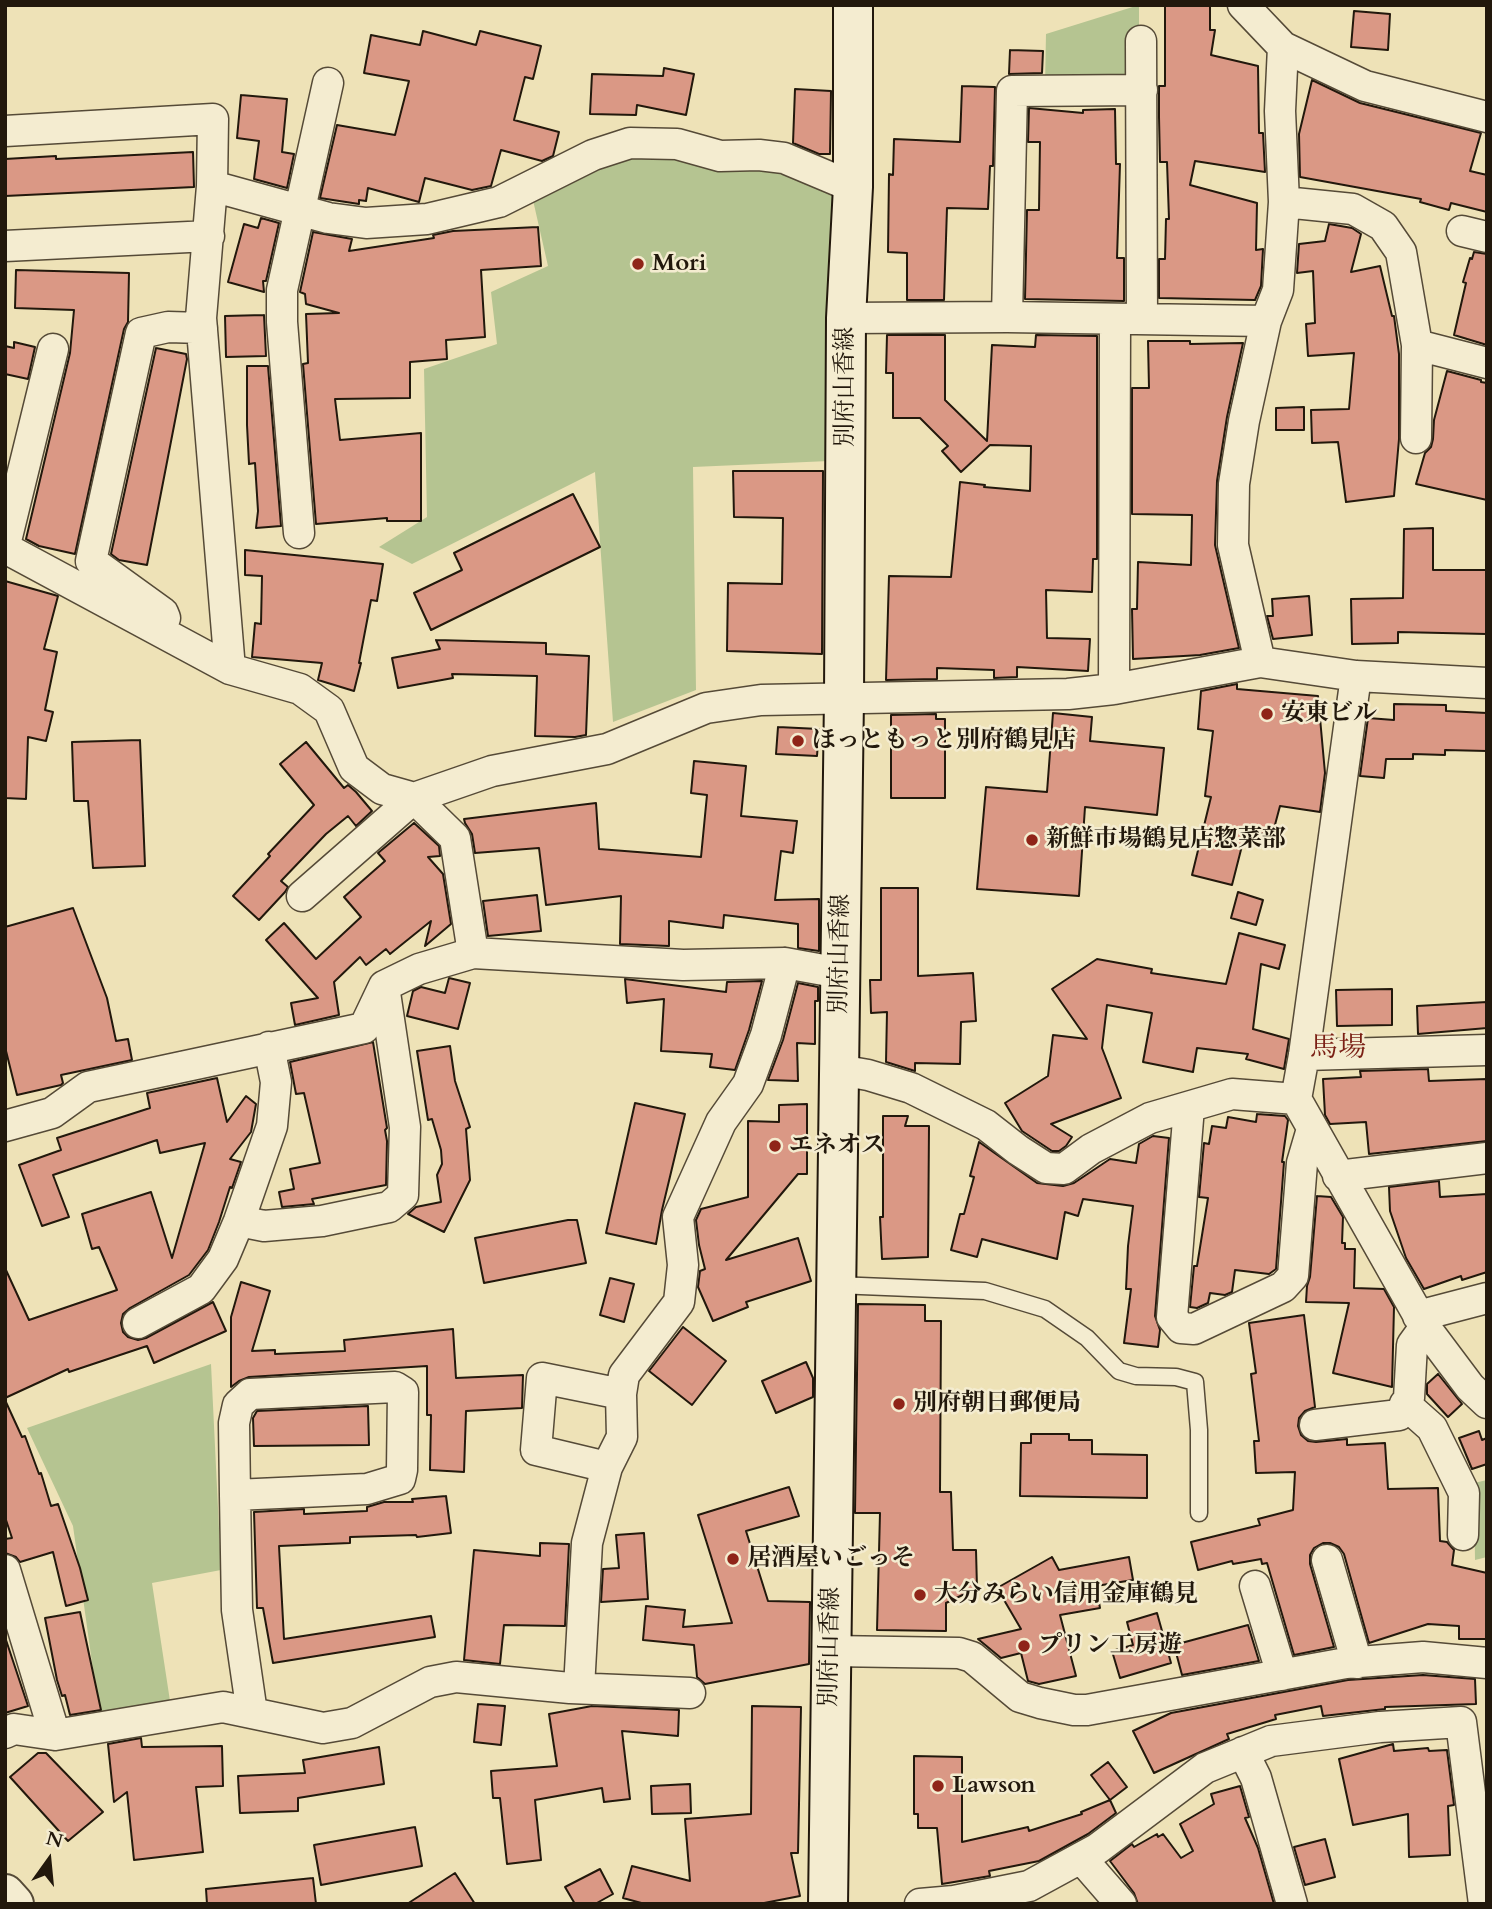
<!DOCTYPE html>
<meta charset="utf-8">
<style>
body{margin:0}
#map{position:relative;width:1492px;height:1909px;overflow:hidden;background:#eee2b7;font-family:Cardo,serif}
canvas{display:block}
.frame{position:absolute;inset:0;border:7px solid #22180c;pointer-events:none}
.north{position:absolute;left:14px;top:1825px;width:70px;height:70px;-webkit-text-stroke:5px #f4ecd0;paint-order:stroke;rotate:15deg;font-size:19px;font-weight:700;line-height:28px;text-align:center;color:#22180c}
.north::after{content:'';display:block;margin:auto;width:24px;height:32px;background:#22180c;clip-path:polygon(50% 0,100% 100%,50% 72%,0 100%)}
</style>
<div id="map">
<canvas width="1492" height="1909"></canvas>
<div class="frame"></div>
<div class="north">N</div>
</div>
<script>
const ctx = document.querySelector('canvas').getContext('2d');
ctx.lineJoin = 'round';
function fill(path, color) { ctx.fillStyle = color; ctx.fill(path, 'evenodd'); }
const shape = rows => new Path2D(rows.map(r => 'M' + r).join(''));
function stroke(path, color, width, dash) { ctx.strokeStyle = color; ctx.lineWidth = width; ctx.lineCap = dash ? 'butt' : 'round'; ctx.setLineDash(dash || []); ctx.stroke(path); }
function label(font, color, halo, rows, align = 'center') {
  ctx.font = font + ' Cardo,"Noto Serif JP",serif'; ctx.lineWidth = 5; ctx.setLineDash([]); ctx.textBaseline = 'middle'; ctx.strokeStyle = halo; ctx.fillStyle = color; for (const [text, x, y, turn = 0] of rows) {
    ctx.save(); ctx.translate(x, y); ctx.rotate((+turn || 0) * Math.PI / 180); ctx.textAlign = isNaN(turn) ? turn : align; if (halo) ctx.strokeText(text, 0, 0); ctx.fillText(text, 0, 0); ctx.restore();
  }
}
fill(shape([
 [1139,5,1139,88,1045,86,1046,34],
 [593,155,775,157,836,190,829,461,693,467,696,690,613,722,595,472,412,564,379,547,427,517,424,369,497,344,491,292,548,266,530,187],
 [211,1364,221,1570,152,1583,170,1701,99,1713,73,1526,27,1428],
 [1487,1480,1487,1557,1475,1560,1474,1483]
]), '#b5c491');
const building = shape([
 [1165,5,1210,5,1210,30,1215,30,1211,55,1258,66,1259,133,1263,133,1265,172,1195,161,1190,185,1257,203,1256,250,1263,249,1261,286,1255,300,1159,298,1159,259,1165,259,1166,219,1169,219,1167,162,1160,162,1159,117,1159,86,1165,86,1165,5],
 [1354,11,1390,14,1388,50,1351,47,1354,11],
 [423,31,476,45,480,31,541,46,533,79,525,77,514,120,559,132,553,156,542,161,501,150,491,186,472,190,425,178,419,202,368,188,366,201,359,200,359,204,320,198,337,125,395,135,409,81,364,73,371,35,420,45,423,31],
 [1010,50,1043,51,1042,73,1009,74,1010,50],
 [664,68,694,74,686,115,637,105,636,115,590,114,592,74,663,76,664,68],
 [1312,80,1360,103,1481,133,1470,171,1487,175,1487,212,1451,203,1449,210,1420,202,1421,199,1300,177,1299,134,1312,80],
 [962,86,995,87,993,166,990,166,988,209,947,208,944,300,907,300,907,253,888,252,889,174,893,175,894,139,960,142,962,86],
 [795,89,831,91,830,154,819,154,793,143,795,89],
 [241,95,287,99,282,152,294,154,287,188,254,179,259,141,237,138,241,95],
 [1029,108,1083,113,1083,110,1115,109,1116,164,1120,164,1117,258,1124,258,1124,301,1025,299,1027,210,1039,210,1040,142,1028,142,1029,108],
 [193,152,194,187,5,196,5,159,56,156,56,159,193,152],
 [261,218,279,223,266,281,263,281,264,292,228,282,244,224,258,228,261,218],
 [1329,224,1352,228,1361,234,1351,272,1380,266,1392,316,1394,316,1399,354,1399,439,1394,496,1346,502,1338,442,1312,443,1311,410,1349,409,1354,353,1308,356,1306,324,1315,323,1313,271,1297,273,1299,244,1325,241,1329,224],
 [538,227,541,266,481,270,485,337,446,340,447,359,410,362,410,398,335,399,340,440,421,433,421,521,387,521,387,518,316,524,303,364,308,363,306,314,339,313,306,304,305,294,300,292,313,232,352,239,349,251,434,238,433,235,453,231,538,227],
 [1474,252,1487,254,1487,345,1454,335,1466,283,1463,282,1470,258,1472,259,1474,252],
 [16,270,129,273,128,322,124,329,75,554,39,546,26,539,70,353,74,310,15,308,16,270],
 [264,315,266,356,226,357,225,316,264,315],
 [887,335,945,335,945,400,987,441,992,345,1035,347,1036,335,1097,336,1097,559,1093,559,1092,592,1046,590,1047,638,1090,639,1088,671,1017,667,1017,677,994,678,994,670,937,668,937,679,886,680,889,576,951,577,960,482,985,485,984,487,1030,491,1031,446,990,445,961,472,942,451,948,446,920,418,893,418,893,373,886,373,887,335],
 [1148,341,1190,341,1190,344,1243,343,1227,417,1217,481,1215,545,1239,648,1200,655,1133,659,1132,609,1137,609,1138,562,1191,565,1192,515,1132,514,1132,388,1149,388,1148,341],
 [14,342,35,347,28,379,5,374,5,346,14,348,14,342],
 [156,348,186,354,187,359,147,565,119,560,111,554,156,348],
 [247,366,268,366,281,526,256,528,258,511,255,463,249,464,247,425,247,366],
 [1447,371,1481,380,1481,382,1487,383,1487,500,1416,484,1425,453,1431,447,1433,439,1434,420,1447,371],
 [1304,407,1304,430,1276,430,1276,408,1304,407],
 [733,471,823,471,822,654,727,651,728,583,782,584,783,518,734,517,733,471],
 [573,494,600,547,431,630,414,593,462,570,454,553,573,494],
 [1433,528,1433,570,1487,570,1487,634,1398,632,1398,643,1352,644,1351,599,1403,598,1404,529,1433,528],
 [245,550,383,564,377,601,371,600,359,663,361,663,354,691,318,680,322,663,252,657,255,623,261,624,262,576,245,575,245,550],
 [5,581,58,596,44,649,57,652,45,710,53,712,46,741,28,737,26,799,5,798,5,581],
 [1309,596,1312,635,1273,639,1267,616,1273,616,1272,599,1309,596],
 [436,640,546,643,546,654,589,656,586,735,575,737,535,736,537,676,452,674,453,678,398,688,392,658,440,649,436,640],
 [1237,684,1237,689,1318,696,1325,773,1320,812,1280,806,1272,836,1246,830,1232,885,1192,875,1211,797,1205,796,1213,731,1198,729,1201,691,1237,684],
 [1394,704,1446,705,1446,711,1487,713,1487,751,1445,750,1445,755,1413,754,1413,759,1386,759,1384,778,1360,776,1368,718,1394,720,1394,704],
 [1053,713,1092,717,1090,741,1164,748,1157,815,1085,807,1079,896,977,889,986,787,1047,792,1053,713],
 [936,714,936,719,945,719,945,798,891,798,891,715,936,714],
 [778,727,819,729,817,756,776,754,778,727],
 [140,740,145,866,93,868,88,801,74,801,72,742,140,740],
 [306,742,344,788,348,785,356,792,372,811,356,826,348,816,326,834,281,881,288,887,285,892,259,920,233,896,270,856,268,854,314,805,280,764,306,742],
 [694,761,746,766,741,816,797,821,793,853,781,851,775,900,819,899,819,951,798,948,798,924,724,915,723,928,669,921,669,946,620,944,621,896,546,905,539,848,475,853,472,834,465,823,464,819,596,803,599,849,701,857,707,795,691,793,694,761],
 [414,823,439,846,440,856,428,857,443,874,451,924,425,946,431,921,390,954,386,949,366,965,360,957,334,982,339,1015,295,1025,291,1003,318,998,266,940,284,923,316,959,361,917,344,897,385,861,378,853,414,823],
 [881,888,918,888,918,976,973,973,976,1021,961,1022,960,1064,915,1063,915,1071,886,1062,887,1012,871,1013,870,980,881,980,881,888],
 [1238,892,1263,900,1256,925,1231,918,1238,892],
 [537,895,541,931,488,936,483,901,537,895],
 [73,908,107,998,116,1041,128,1039,132,1060,61,1075,63,1083,61,1085,17,1095,5,1047,5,927,73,908],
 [1239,933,1285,945,1279,969,1261,964,1253,1029,1289,1039,1284,1069,1246,1059,1248,1054,1197,1048,1193,1072,1143,1062,1152,1013,1107,1005,1102,1048,1121,1098,1051,1124,1072,1137,1066,1146,1059,1151,1052,1151,1022,1131,1005,1103,1048,1076,1053,1035,1087,1039,1052,989,1097,959,1152,969,1151,973,1226,984,1239,933],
 [449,978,470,983,458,1029,407,1016,413,991,421,987,445,993,449,978],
 [625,979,726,992,727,982,762,981,749,1030,735,1070,710,1067,712,1054,661,1051,664,999,627,1003,625,979],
 [798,983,818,987,818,1001,815,1001,815,1044,797,1043,798,1081,768,1080,783,1040,798,983],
 [1392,989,1392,1025,1337,1026,1336,990,1392,989],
 [1487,1002,1487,1028,1418,1034,1417,1006,1487,1002],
 [373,1042,387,1128,385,1130,387,1141,386,1185,312,1199,314,1204,282,1207,279,1192,294,1189,290,1169,320,1163,304,1093,296,1094,290,1062,373,1042],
 [450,1046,455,1081,470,1127,466,1129,470,1180,444,1232,408,1214,416,1207,441,1202,437,1175,442,1164,441,1150,432,1119,428,1120,417,1051,450,1046],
 [1428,1069,1429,1081,1487,1079,1487,1141,1369,1154,1366,1122,1330,1124,1325,1115,1323,1079,1361,1077,1360,1071,1428,1069],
 [217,1078,227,1122,246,1096,256,1104,251,1132,230,1159,241,1162,232,1188,230,1187,219,1222,208,1250,189,1275,130,1308,123,1314,121,1323,123,1332,128,1337,138,1340,146,1338,213,1302,226,1331,154,1363,147,1346,69,1372,68,1369,5,1398,5,1268,29,1320,117,1290,99,1247,92,1249,82,1214,151,1192,172,1258,205,1143,160,1153,157,1140,53,1175,69,1217,42,1226,19,1165,61,1150,57,1138,150,1108,147,1093,217,1078],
 [635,1103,685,1114,662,1210,656,1244,606,1233,635,1103],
 [807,1104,807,1174,798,1174,726,1260,798,1238,811,1281,746,1302,748,1307,713,1321,698,1287,700,1271,705,1269,699,1245,696,1220,701,1209,748,1197,748,1121,779,1122,779,1105,807,1104],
 [1257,1114,1285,1116,1288,1120,1282,1162,1284,1162,1276,1269,1269,1274,1235,1270,1232,1292,1225,1295,1210,1293,1208,1303,1197,1308,1190,1307,1194,1266,1197,1266,1208,1198,1199,1197,1204,1143,1209,1144,1212,1126,1226,1128,1228,1117,1256,1122,1257,1114],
 [883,1116,908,1116,905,1126,929,1126,928,1257,882,1259,880,1217,883,1217,883,1116],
 [1153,1136,1169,1138,1155,1316,1160,1330,1158,1347,1124,1343,1131,1289,1126,1289,1128,1246,1133,1206,1083,1199,1078,1216,1065,1212,1057,1259,982,1239,977,1257,951,1250,960,1214,964,1214,974,1177,970,1176,979,1142,1037,1183,1063,1186,1074,1183,1110,1159,1136,1163,1139,1144,1153,1136],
 [1439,1181,1440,1197,1487,1194,1487,1272,1462,1280,1461,1276,1424,1289,1406,1258,1390,1211,1389,1187,1439,1181],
 [1317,1196,1331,1197,1343,1217,1342,1243,1345,1243,1345,1249,1355,1249,1354,1288,1384,1289,1394,1307,1392,1387,1333,1373,1349,1303,1306,1302,1307,1286,1310,1277,1317,1196],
 [568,1220,577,1220,586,1263,484,1283,475,1238,568,1220],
 [610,1278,634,1284,624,1322,600,1315,610,1278],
 [241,1282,270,1291,252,1351,275,1350,275,1354,345,1351,344,1340,453,1329,456,1378,523,1375,522,1408,466,1411,464,1472,430,1470,431,1415,427,1415,427,1366,249,1377,239,1381,231,1387,231,1317,241,1282],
 [858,1304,925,1305,925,1321,941,1321,940,1492,951,1492,953,1550,976,1550,977,1588,946,1603,946,1631,877,1630,880,1513,855,1513,858,1304],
 [1304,1315,1315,1407,1305,1411,1299,1418,1298,1426,1301,1435,1308,1441,1316,1442,1347,1439,1347,1445,1385,1443,1388,1489,1438,1488,1440,1541,1447,1542,1454,1550,1452,1565,1487,1573,1487,1639,1459,1639,1459,1626,1428,1624,1369,1643,1344,1554,1339,1547,1330,1543,1323,1543,1314,1548,1310,1555,1310,1564,1334,1647,1294,1655,1267,1563,1262,1564,1261,1559,1233,1564,1232,1561,1198,1570,1191,1542,1260,1525,1258,1519,1293,1510,1295,1472,1256,1473,1254,1441,1259,1441,1251,1374,1256,1373,1249,1323,1304,1315],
 [683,1327,726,1361,692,1405,649,1371,683,1327],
 [806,1362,813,1378,813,1397,776,1413,762,1381,806,1362],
 [1438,1374,1462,1404,1448,1417,1427,1394,1427,1384,1438,1374],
 [5,1400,22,1437,25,1436,39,1474,41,1473,51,1506,58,1504,80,1568,88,1600,66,1606,53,1552,20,1562,16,1557,5,1553,5,1539,12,1538,5,1517,5,1400],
 [368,1406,369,1445,254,1446,253,1418,257,1411,368,1406],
 [1479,1431,1482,1440,1487,1438,1487,1464,1472,1469,1459,1438,1479,1431],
 [1031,1434,1069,1434,1069,1440,1092,1440,1092,1454,1147,1455,1147,1498,1020,1496,1021,1443,1031,1443,1031,1434],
 [789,1487,799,1516,746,1531,768,1601,810,1602,809,1664,705,1684,697,1677,694,1645,643,1640,646,1606,685,1610,683,1627,732,1623,698,1515,789,1487],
 [446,1496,451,1533,417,1537,416,1535,350,1537,350,1543,279,1546,284,1639,431,1616,435,1637,273,1663,263,1608,257,1608,254,1512,304,1509,304,1514,367,1511,367,1507,384,1502,413,1502,412,1499,446,1496],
 [644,1533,648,1599,601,1602,603,1569,619,1568,616,1535,644,1533],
 [540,1543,569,1544,565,1626,504,1625,500,1664,464,1660,474,1550,540,1556,540,1543],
 [1052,1557,1059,1570,1129,1557,1133,1580,1096,1586,1100,1608,1060,1615,1076,1676,1039,1684,1028,1681,1021,1653,1001,1658,978,1639,1021,1629,997,1588,1052,1557],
 [80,1612,101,1710,70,1715,65,1695,62,1696,57,1680,45,1618,80,1612],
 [1157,1613,1171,1663,1120,1678,1112,1651,1133,1645,1127,1622,1157,1613],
 [1248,1625,1259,1661,1182,1675,1174,1645,1248,1625],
 [5,1637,28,1706,5,1713,5,1637],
 [1423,1675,1475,1679,1476,1704,1385,1707,1385,1709,1323,1716,1321,1706,1275,1715,1276,1719,1227,1734,1229,1739,1154,1773,1133,1731,1171,1713,1348,1680,1423,1675],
 [478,1704,505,1706,501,1745,474,1742,478,1704],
 [592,1706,679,1710,678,1736,622,1731,630,1799,604,1802,602,1788,535,1800,541,1860,507,1864,500,1798,493,1798,491,1771,557,1766,549,1714,592,1706],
 [752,1706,801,1707,798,1853,791,1853,800,1896,759,1904,645,1904,623,1898,632,1866,690,1881,685,1819,751,1814,752,1706],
 [141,1738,142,1747,222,1746,223,1786,196,1787,203,1852,134,1860,127,1792,114,1802,108,1744,141,1738],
 [1393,1744,1394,1751,1428,1748,1429,1751,1447,1750,1454,1805,1448,1806,1450,1855,1409,1857,1408,1814,1353,1825,1339,1759,1393,1744],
 [379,1747,384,1784,298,1798,298,1811,240,1813,238,1776,305,1773,303,1760,379,1747],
 [38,1753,46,1753,103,1812,68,1841,10,1777,38,1753],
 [914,1756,962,1757,962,1842,1028,1827,1029,1831,1082,1814,1081,1812,1110,1800,1116,1813,1088,1834,1039,1861,989,1871,990,1876,942,1884,937,1828,918,1828,918,1814,914,1814,914,1756],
 [1108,1762,1127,1787,1110,1800,1091,1775,1108,1762],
 [690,1784,691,1813,652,1814,651,1786,690,1784],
 [1240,1786,1249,1817,1245,1818,1258,1848,1274,1904,1138,1904,1134,1893,1110,1861,1132,1844,1134,1847,1157,1834,1158,1837,1163,1834,1181,1858,1193,1851,1180,1824,1214,1804,1211,1794,1240,1786],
 [415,1827,422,1866,321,1885,314,1845,415,1827],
 [1325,1839,1335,1877,1305,1885,1294,1847,1325,1839],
 [600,1869,613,1894,595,1904,575,1904,565,1887,600,1869],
 [455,1873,475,1904,407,1904,455,1873],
 [313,1878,316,1904,207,1904,206,1889,313,1878]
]);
fill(building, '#da9885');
stroke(building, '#22180c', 2);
const service = shape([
 [836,1285,985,1291,1045,1309,1087,1338,1119,1371,1136,1376,1176,1377,1195,1382,1199,1430,1199,1513]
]);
const minor = shape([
 [1243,5,1283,47,1365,86,1487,117],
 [1141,41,1142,319],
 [5,131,213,119,212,186,201,318,230,669],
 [212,186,328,218,366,223,427,219,499,202,593,155,630,143,677,144,720,156,759,155,784,158,853,187],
 [1284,202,1353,209,1383,226,1401,252,1417,345,1416,438],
 [1462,231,1487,237],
 [5,246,209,236],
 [1007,317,1012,91,1142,90],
 [846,318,1007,317,1266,321],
 [1417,345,1487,363],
 [299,533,282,322,282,290,328,83],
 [5,545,53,349],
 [5,548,230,669,300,689,329,710,354,768,382,789,414,798,455,838,473,953],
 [165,618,163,613,91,561,141,333,168,327,202,328],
 [1260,662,1233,545,1234,484,1244,421,1266,321,1278,290,1284,202,1280,111,1283,47],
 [1356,676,1304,1055,1296,1099,1425,1327,1470,1387,1487,1403],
 [1114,689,1115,319],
 [302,896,414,798,492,771,607,749,706,708,761,700,1068,694,1114,689,1260,662,1356,676,1487,683],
 [1304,1055,1487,1050],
 [839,1070,868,1075,911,1088,986,1125,1018,1150,1046,1168,1064,1169,1091,1149,1150,1118,1232,1094,1296,1099],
 [1189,1107,1172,1317,1181,1328,1194,1329,1283,1287,1293,1276,1302,1163,1312,1129],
 [5,1126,52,1113,88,1087,364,1028,384,986,419,969,473,953,683,965,785,963,840,973],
 [1338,1176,1487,1158],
 [239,1221,264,1226,322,1221,389,1207,403,1195,405,1127,384,986],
 [1418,1316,1487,1298],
 [138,1323,201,1289,223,1259,239,1221,272,1126,276,1082,269,1047],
 [1405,1404,1432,1428,1464,1493,1463,1535],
 [1315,1425,1399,1415,1409,1398,1412,1345,1425,1327],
 [607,1467,536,1450,542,1378,621,1394],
 [235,1495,367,1489,400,1479,402,1470,403,1392,395,1387,250,1394,238,1405,234,1423,235,1495,237,1610,252,1713],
 [1327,1560,1357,1663],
 [5,1570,55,1735],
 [1255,1586,1282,1675],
 [831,1651,959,1653,972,1657,1020,1697,1040,1703,1074,1710,1087,1710,1346,1663,1423,1657,1487,1663],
 [579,1688,587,1543,607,1467,622,1437,621,1394,624,1375,679,1302,683,1265,678,1217,721,1122,748,1084,766,1035,785,963],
 [5,1733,14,1729,55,1735,223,1707,323,1728,352,1723,430,1682,456,1677,570,1688,690,1693],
 [1243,1752,1256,1778,1292,1904],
 [1081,1858,1121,1904],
 [920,1904,954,1901,1029,1886,1097,1849,1205,1768,1271,1741,1380,1727,1461,1722,1484,1904]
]);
const tertiary = shape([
 [5,1894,14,1904]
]);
const secondary = shape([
 [828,1904,844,697,846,318,853,187,853,5]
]);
stroke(service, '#554a37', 19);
stroke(minor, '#554a37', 33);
stroke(tertiary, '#554a37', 42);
stroke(secondary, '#22180c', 42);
stroke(service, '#f4ecd0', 16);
stroke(minor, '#f4ecd0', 30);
stroke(tertiary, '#f4ecd0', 38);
stroke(secondary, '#f4ecd0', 38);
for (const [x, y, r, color] of [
 [638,264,7,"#8f2418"],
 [1267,714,7,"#8f2418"],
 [798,741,7,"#8f2418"],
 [1032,840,7,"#8f2418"],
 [775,1146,7,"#8f2418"],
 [899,1404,7,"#8f2418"],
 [733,1559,7,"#8f2418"],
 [920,1595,7,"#8f2418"],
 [1024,1646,7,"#8f2418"],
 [938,1786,7,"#8f2418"]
]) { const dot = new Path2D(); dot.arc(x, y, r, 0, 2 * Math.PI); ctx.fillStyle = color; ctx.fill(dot); stroke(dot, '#f4ecd0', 2.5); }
label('bold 24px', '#22180c', '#f4ecd0', [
 ["Mori",652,264],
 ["安東ビル",1281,714],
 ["ほっともっと別府鶴見店",812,741],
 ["新鮮市場鶴見店惣菜部",1046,840],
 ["エネオス",789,1146],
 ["別府朝日郵便局",913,1404],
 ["居酒屋いごっそ",747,1559],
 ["大分みらい信用金庫鶴見",934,1595],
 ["プリン工房遊",1038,1646],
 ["Lawson",952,1786]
], 'left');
label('24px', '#22180c', '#f4ecd0', [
 ["別府山香線",846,387,-90],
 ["別府山香線",841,954,-89],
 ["別府山香線",831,1647,-89]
]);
label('28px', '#7a1f14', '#f4ecd0', [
 ["馬場",1338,1050]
]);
</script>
